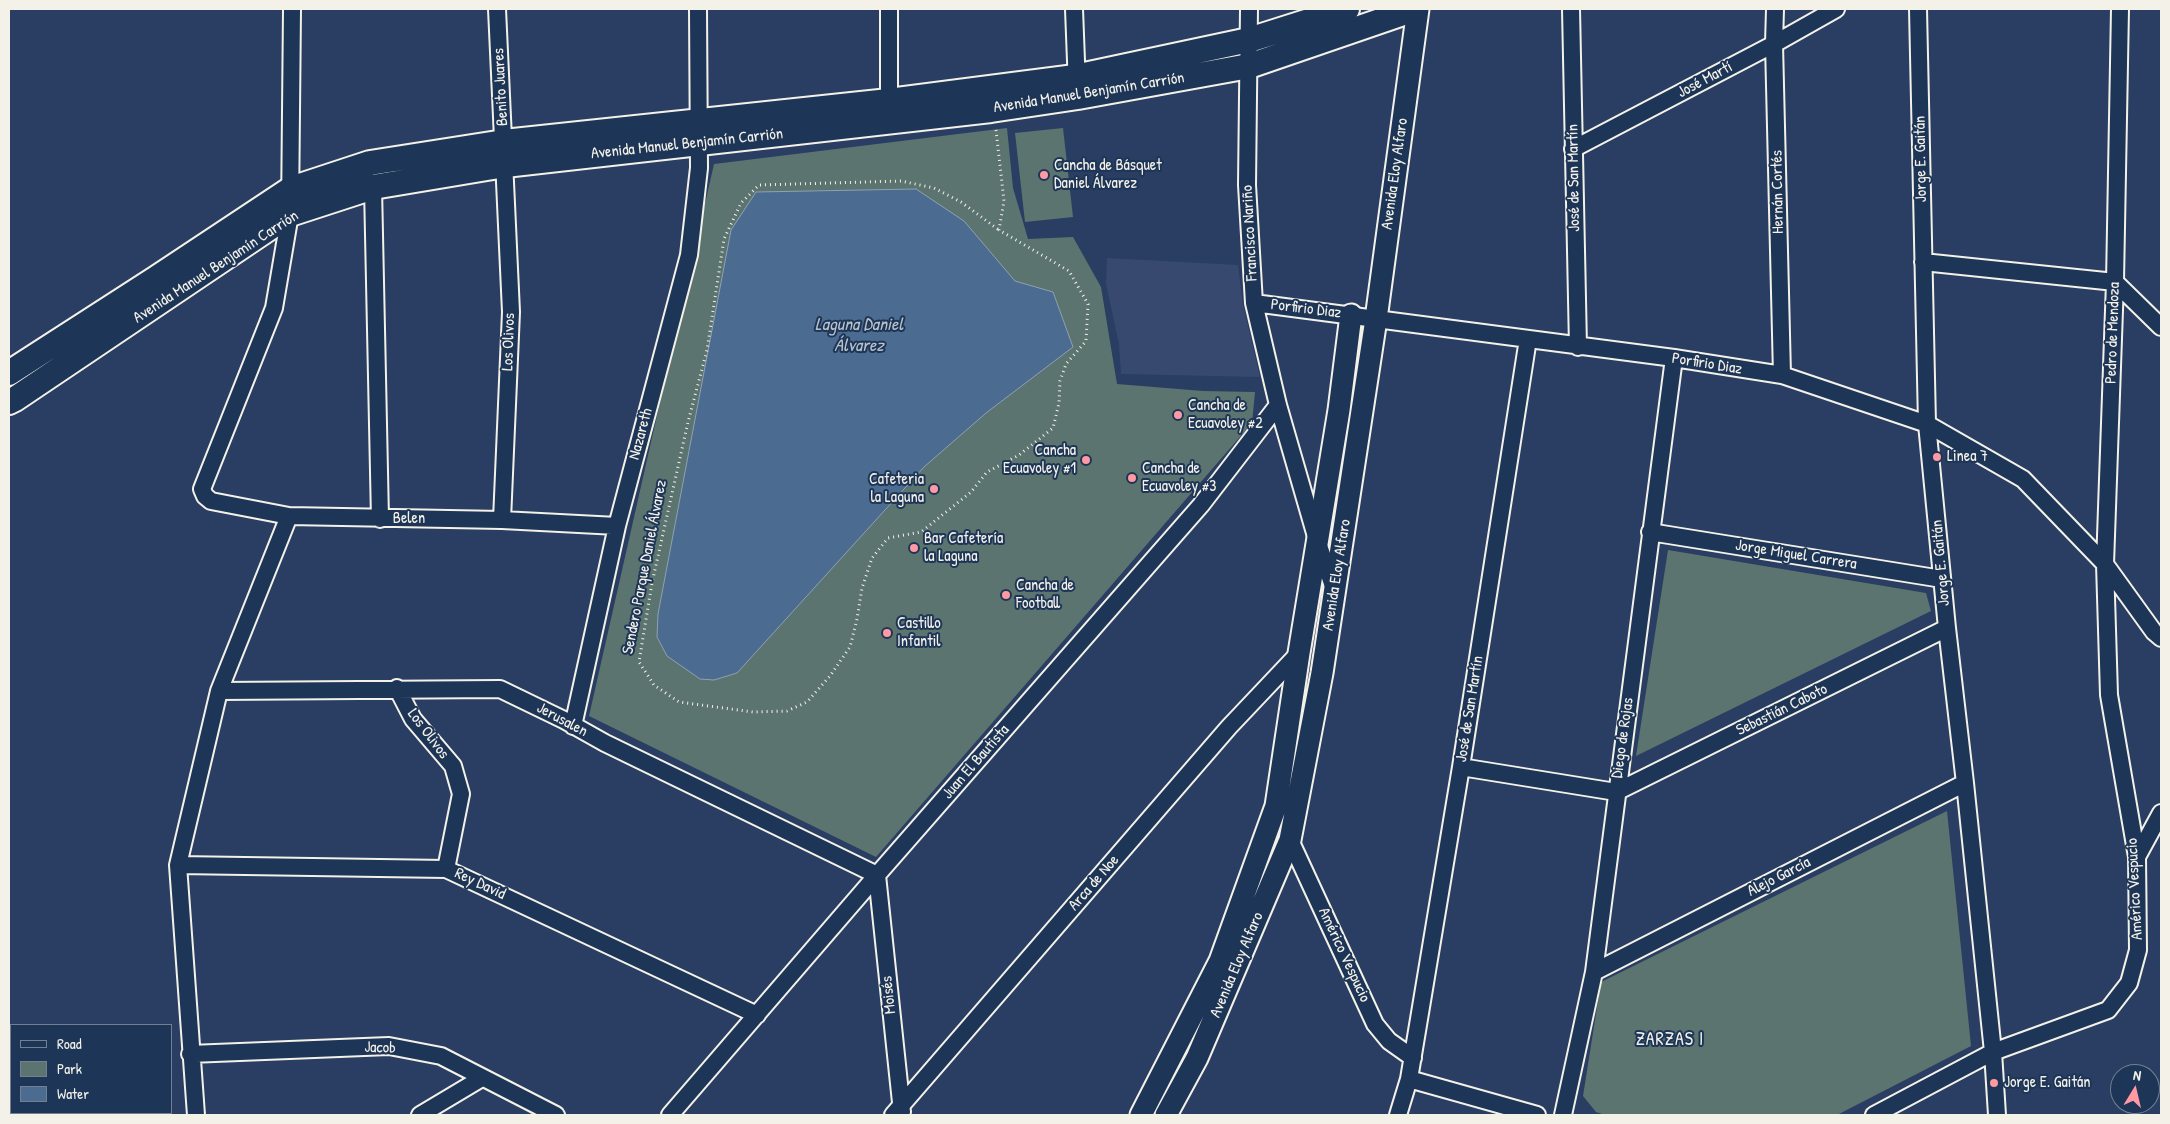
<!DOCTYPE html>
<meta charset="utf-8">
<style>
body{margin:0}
#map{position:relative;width:2170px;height:1124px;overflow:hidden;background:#293e62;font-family:"Patrick Hand",sans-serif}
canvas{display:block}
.frame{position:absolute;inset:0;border:10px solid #f4f1e8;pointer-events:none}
.legend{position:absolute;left:10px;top:1024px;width:162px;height:90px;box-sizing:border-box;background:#1d3557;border:1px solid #738091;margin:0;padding:6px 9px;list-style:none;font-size:15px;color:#f4f1e8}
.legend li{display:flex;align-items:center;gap:10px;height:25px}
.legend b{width:25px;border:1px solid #738091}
.north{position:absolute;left:2110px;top:1064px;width:50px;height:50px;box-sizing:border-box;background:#1d3557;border:1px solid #738091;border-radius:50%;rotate:9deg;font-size:14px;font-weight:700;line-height:20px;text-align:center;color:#f4f1e8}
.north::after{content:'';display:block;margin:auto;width:18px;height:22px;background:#ff9aa2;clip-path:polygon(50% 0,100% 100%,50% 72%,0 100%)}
</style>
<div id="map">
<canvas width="2170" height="1124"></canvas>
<div class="frame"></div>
<ul class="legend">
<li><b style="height:6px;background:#1d3557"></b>Road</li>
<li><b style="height:14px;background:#5c7470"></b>Park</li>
<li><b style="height:14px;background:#4b6b90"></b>Water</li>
</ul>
<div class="north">N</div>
</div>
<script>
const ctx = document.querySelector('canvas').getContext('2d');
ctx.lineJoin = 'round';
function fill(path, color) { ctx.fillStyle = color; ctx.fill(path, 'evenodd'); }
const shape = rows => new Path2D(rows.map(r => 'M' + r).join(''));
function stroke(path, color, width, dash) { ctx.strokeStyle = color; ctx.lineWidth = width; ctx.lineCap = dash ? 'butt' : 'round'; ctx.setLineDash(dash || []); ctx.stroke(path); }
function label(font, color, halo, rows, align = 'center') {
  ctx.font = font + ' "Patrick Hand",sans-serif'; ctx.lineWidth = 4; ctx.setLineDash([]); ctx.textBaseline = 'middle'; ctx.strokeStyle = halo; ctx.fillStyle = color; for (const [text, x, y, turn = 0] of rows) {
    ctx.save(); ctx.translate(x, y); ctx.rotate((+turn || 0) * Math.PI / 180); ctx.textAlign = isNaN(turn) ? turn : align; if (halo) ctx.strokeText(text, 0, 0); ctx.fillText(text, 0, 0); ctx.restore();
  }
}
fill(shape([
 [1107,258,1238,265,1243,305,1260,377,1121,374,1119,344,1106,284]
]), '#37496f');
fill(shape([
 [1007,128,1013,188,1028,239,1073,237,1101,287,1117,384,1203,391,1255,392,1252,423,876,857,589,716,714,164],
 [1063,128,1073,217,1025,222,1015,133],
 [1668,550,1926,593,1931,611,1636,756],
 [1947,811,1971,1046,1837,1115,1605,1115,1596,1112,1583,1096,1601,982]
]), '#5c7470');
const water = shape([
 [916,189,964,221,1015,281,1053,292,1073,347,986,413,924,467,737,673,714,680,700,679,667,656,657,637,658,614,731,230,756,192,916,189]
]);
fill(water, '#4b6b90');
stroke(water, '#8fa1b3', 1);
const minor = shape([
 [292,9,290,214,274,308,202,489,205,496,211,501,289,516,502,520,617,526],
 [497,9,511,312,502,520],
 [889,9,889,111],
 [1074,9,1077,87],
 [1249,9,1247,185,1254,303,1278,405,1317,540,1334,589],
 [1571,9,1578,347],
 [1775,9,1774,44,1782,375],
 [1918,9,1927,424,1947,628,1965,783,1993,1052,1997,1115],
 [1573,149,1774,44,1836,9],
 [373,187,380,519],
 [1923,262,2115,282,2161,327],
 [1254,303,1674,358,1782,375,1927,424,2023,479,2105,564,2154,632,2161,638],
 [1650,532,1942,579],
 [397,688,413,719,453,766,461,794,446,869],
 [219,691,500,689,564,720,605,743,877,875],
 [573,726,617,526,689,255,699,168,698,9],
 [1461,767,1616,792,1947,628],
 [1290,840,1375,1024,1389,1041,1413,1058],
 [2137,857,2161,813],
 [178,865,446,869,757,1015],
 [877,875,902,1112],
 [1594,972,1965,783],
 [190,1054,389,1046,441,1056,556,1115],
 [9,1056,11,1060],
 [1409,1079,1537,1115],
 [16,1113,16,1115],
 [196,1115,178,865,219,691,289,516],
 [420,1115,482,1078],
 [670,1115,877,875,1201,505,1278,405],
 [893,1115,1229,727,1299,653],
 [1398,1115,1409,1079,1461,767,1528,339],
 [1563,1115,1594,972,1674,358],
 [1874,1115,1993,1052,2108,1010,2129,983,2138,950,2137,857,2109,695,2105,564,2115,282,2120,9]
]);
const tertiary = shape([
 [1141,1115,1220,961,1276,806,1299,653,1339,410,1351,315],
 [1166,1115,1197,1058,1290,840,1322,673,1376,319,1418,9]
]);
const secondary = shape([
 [9,373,155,279,291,189,370,163,504,142,889,101,1075,77,1249,40,1347,9],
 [9,402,15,399,290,214,373,187,505,165,991,110,1078,97,1249,66,1415,9]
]);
stroke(minor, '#f4f1e8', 20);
stroke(tertiary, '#f4f1e8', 25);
stroke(secondary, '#f4f1e8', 28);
stroke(shape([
 [996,130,1004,201,999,230,1069,271,1088,304,1086,341,1066,364,1060,381,1059,403,1053,428,1019,455,987,472,971,492,921,532,888,538,872,558,862,588,857,619,850,647,830,676,807,702,787,711,753,712,679,702,654,685,639,662,652,583,688,422,707,350,724,239,741,203,759,185,901,181,934,188,961,202,999,230]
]), '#f4f1e8', 3, [1, 4]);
stroke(minor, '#1d3557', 16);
stroke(tertiary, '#1d3557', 21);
stroke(secondary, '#1d3557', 24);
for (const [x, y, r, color] of [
 [1044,175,5,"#ff9aa2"],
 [1178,415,5,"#ff9aa2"],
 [1937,457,5,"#ff9aa2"],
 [1086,460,5,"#ff9aa2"],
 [1132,478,5,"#ff9aa2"],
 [934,489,5,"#ff9aa2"],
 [914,548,5,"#ff9aa2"],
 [1006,595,5,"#ff9aa2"],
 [887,633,5,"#ff9aa2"],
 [1994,1083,5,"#ff9aa2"]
]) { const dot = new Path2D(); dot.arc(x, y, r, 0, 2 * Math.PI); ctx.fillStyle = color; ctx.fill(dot); stroke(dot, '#1d3557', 2); }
label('16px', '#f4f1e8', '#1d3557', [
 ["José Martí",1705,80,-28],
 ["Benito Juares",501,87,-93],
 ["Avenida Manuel Benjamín Carrión",1089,93,-9],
 ["Avenida Manuel Benjamín Carrión",687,144,-6],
 ["Jorge E. Gaitán",1921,159,-91],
 ["Avenida Eloy Alfaro",1395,174,-82],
 ["José de San Martín",1574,178,-91],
 ["Hernán Cortés",1778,192,-91],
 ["Francisco Nariño",1250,233,-93],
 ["Avenida Manuel Benjamín Carrión",216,267,-33],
 ["Porfirio Diaz",1306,309,7],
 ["Pedro de Mendoza",2113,333,-88],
 ["Los Olivos",509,342,-88],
 ["Porfirio Diaz",1707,364,9],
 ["Nazareth",641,434,-75],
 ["Belen",409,519],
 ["Jorge Miguel Carrera",1796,555,9],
 ["Jorge E. Gaitán",1941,563,-95],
 ["Sendero Parque Daniel Álvarez",645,567,-79],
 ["Avenida Eloy Alfaro",1337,575,-81],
 ["José de San Martín",1470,709,-81],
 ["Sebastián Caboto",1782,710,-26],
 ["Jerusalen",562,720,28],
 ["Los Olivos",428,734,53],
 ["Diego de Rojas",1623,738,-82],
 ["Juan El Bautista",976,762,-49],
 ["Alejo García",1779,877,-27],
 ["Arca de Noe",1094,883,-49],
 ["Rey David",480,884,25],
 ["Américo Vespucio",2135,889,-93],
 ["Américo Vespucio",1344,955,65],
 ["Avenida Eloy Alfaro",1237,965,-67],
 ["Moisés",889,995,-96],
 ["Jacob",380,1048,2]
]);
label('16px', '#f4f1e8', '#1d3557', [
 ["Cancha de Básquet",1054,166],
 ["Daniel Álvarez",1054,184],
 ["Cancha de",1188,406],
 ["Ecuavoley #2",1188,424],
 ["Cancha",1076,451,"right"],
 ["Ecuavoley #1",1076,469,"right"],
 ["Linea 7",1947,457],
 ["Cancha de",1142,469],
 ["Ecuavoley #3",1142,487],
 ["Cafeteria",924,480,"right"],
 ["la Laguna",924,498,"right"],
 ["Bar Cafetería",924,539],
 ["la Laguna",924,557],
 ["Cancha de",1016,586],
 ["Football",1016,604],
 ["Castillo",897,624],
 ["Infantil",897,642],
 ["Jorge E. Gaitán",2004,1083]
], 'left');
label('italic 18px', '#b9c2c9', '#1d3557', [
 ["Laguna Daniel",859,325],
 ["Álvarez",859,346]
]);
ctx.letterSpacing = '1px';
label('18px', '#f4f1e8', '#1d3557', [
 ["ZARZAS I",1670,1040]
]);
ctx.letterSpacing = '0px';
</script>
